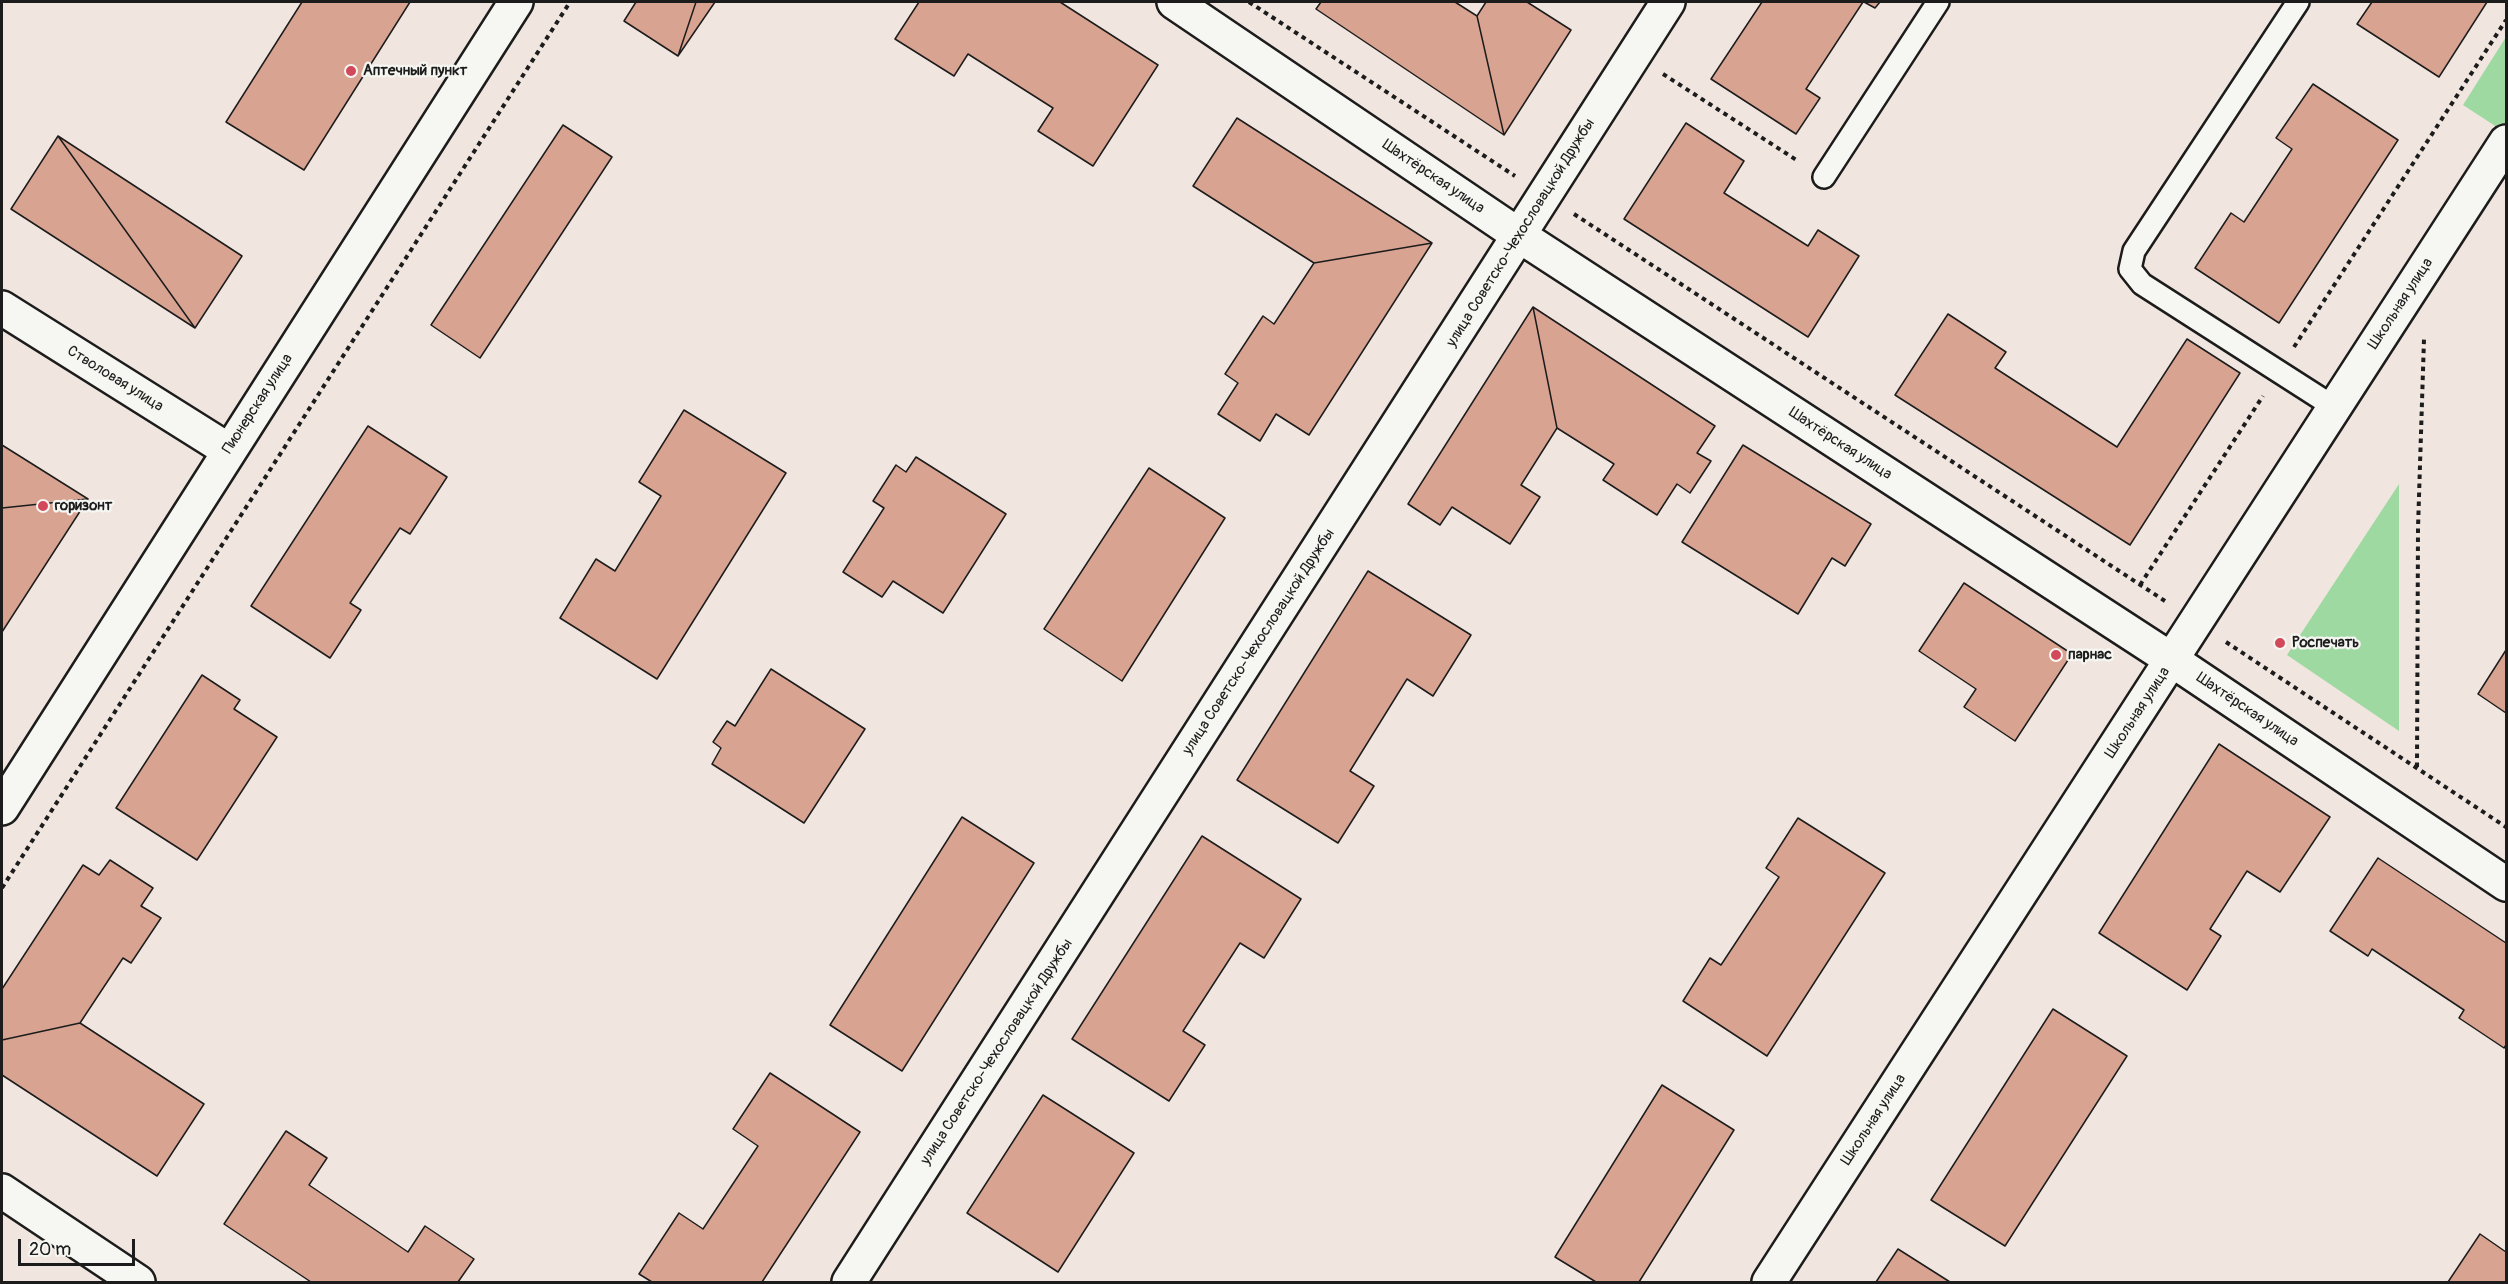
<!DOCTYPE html>
<meta charset="utf-8">
<style>
body{margin:0}
#map{position:relative;width:2508px;height:1284px;overflow:hidden;background:#f0e5df;font-family:Pangolin,sans-serif}
canvas{display:block}
.frame{position:absolute;inset:0;border:3px solid #1c1c1c;pointer-events:none}
.scale{position:absolute;left:18px;top:1239px;width:117px;height:27px;box-sizing:border-box;border:3px solid #1c1c1c;border-top:0;padding-left:8px;font-size:18px;line-height:21px;white-space:nowrap;color:#1c1c1c;-webkit-text-stroke:4px #f6f6f2;paint-order:stroke}
</style>
<div id="map">
<canvas width="2508" height="1284"></canvas>
<div class="frame"></div>
<div class="scale">20 m</div>
</div>
<script>
const ctx = document.querySelector('canvas').getContext('2d');
ctx.lineJoin = 'round';
function fill(path, color) { ctx.fillStyle = color; ctx.fill(path, 'evenodd'); }
const shape = rows => new Path2D(rows.map(r => 'M' + r).join(''));
function stroke(path, color, width, dash) { ctx.strokeStyle = color; ctx.lineWidth = width; ctx.lineCap = dash ? 'butt' : 'round'; ctx.setLineDash(dash || []); ctx.stroke(path); }
function label(font, color, halo, rows, align = 'center') {
  ctx.font = font + ' Pangolin,sans-serif'; ctx.lineWidth = 4.5; ctx.setLineDash([]); ctx.textBaseline = 'middle'; ctx.strokeStyle = halo; ctx.fillStyle = color; for (const [text, x, y, turn = 0] of rows) {
    ctx.save(); ctx.translate(x, y); ctx.rotate((+turn || 0) * Math.PI / 180); ctx.textAlign = isNaN(turn) ? turn : align; if (halo) ctx.strokeText(text, 0, 0); ctx.fillText(text, 0, 0); ctx.restore();
  }
}
fill(shape([
 [2506,37,2506,126,2503,131,2463,105],
 [2399,484,2399,731,2287,655]
]), '#9dd9a0');
const building = shape([
 [302,2,410,2,304,170,226,122,302,2],
 [636,2,696,2,678,56,624,21,636,2],
 [696,2,715,2,678,56,696,2],
 [919,2,1060,2,1158,65,1093,166,1038,131,1053,108,968,54,954,76,895,39,919,2],
 [1321,2,1455,2,1477,16,1504,135,1316,9,1321,2],
 [1486,2,1527,2,1571,30,1504,135,1477,16,1486,2],
 [1762,2,1863,2,1806,89,1820,98,1796,134,1711,79,1762,2],
 [1864,2,1880,2,1875,8,1864,2],
 [2372,2,2487,2,2439,77,2357,24,2372,2],
 [2313,84,2398,140,2279,323,2195,268,2231,213,2244,222,2292,149,2276,138,2313,84],
 [1237,118,1432,243,1314,263,1193,186,1237,118],
 [1686,123,1744,161,1724,193,1808,246,1818,230,1859,256,1808,337,1624,219,1686,123],
 [563,125,612,157,480,358,431,325,563,125],
 [58,136,242,256,195,328,58,136],
 [58,136,195,328,11,209,58,136],
 [1432,243,1309,435,1276,414,1260,441,1218,414,1238,383,1225,374,1263,316,1274,324,1314,263,1432,243],
 [1533,307,1715,426,1697,453,1711,461,1690,493,1677,484,1657,515,1603,480,1614,464,1557,428,1533,307],
 [1533,307,1557,428,1521,485,1540,497,1510,544,1452,507,1440,525,1408,504,1533,307],
 [1948,314,2006,352,1995,368,2117,447,2187,339,2240,373,2130,545,1895,395,1948,314],
 [684,410,786,473,657,679,560,618,596,559,615,571,661,496,639,482,684,410],
 [368,426,447,477,410,534,400,528,350,603,361,610,330,658,251,606,368,426],
 [2,445,88,499,2,508,2,445],
 [1743,445,1871,524,1845,566,1832,558,1798,614,1682,542,1743,445],
 [916,457,1006,514,943,613,893,581,882,597,843,572,884,508,873,501,896,465,906,472,916,457],
 [1149,468,1225,518,1122,681,1044,629,1149,468],
 [88,499,2,632,2,508,88,499],
 [1368,571,1471,635,1433,696,1407,679,1350,771,1374,786,1338,843,1237,780,1368,571],
 [1964,583,2072,654,2015,741,1964,707,1976,689,1919,651,1964,583],
 [2506,650,2506,713,2478,694,2506,650],
 [771,669,865,729,804,823,712,764,721,748,713,742,727,721,735,726,771,669],
 [202,675,240,700,234,709,277,737,197,860,116,808,202,675],
 [2219,744,2330,817,2280,892,2247,871,2210,929,2221,936,2187,990,2099,933,2219,744],
 [962,817,1034,863,902,1071,830,1025,962,817],
 [1798,818,1885,873,1767,1056,1683,1001,1710,958,1721,965,1779,877,1766,868,1798,818],
 [1202,836,1301,899,1264,958,1240,943,1183,1031,1205,1045,1169,1101,1072,1039,1202,836],
 [2378,858,2506,943,2506,1045,2504,1048,2459,1018,2464,1010,2372,949,2368,956,2330,931,2378,858],
 [110,860,153,888,141,906,161,918,131,963,123,958,80,1023,2,1040,2,989,83,865,99,875,110,860],
 [2053,1009,2127,1056,2005,1246,1931,1200,2053,1009],
 [80,1023,204,1104,157,1176,2,1075,2,1040,80,1023],
 [770,1073,860,1132,762,1282,652,1282,639,1274,679,1213,703,1229,758,1146,733,1129,770,1073],
 [1662,1085,1734,1130,1639,1282,1596,1282,1555,1257,1662,1085],
 [1043,1095,1134,1153,1058,1272,967,1213,1043,1095],
 [286,1131,327,1158,309,1185,408,1252,425,1226,474,1259,458,1282,311,1282,224,1224,286,1131],
 [2480,1234,2506,1252,2506,1282,2448,1282,2480,1234],
 [1898,1249,1950,1282,1876,1282,1898,1249]
]);
fill(building, '#d9a391');
stroke(building, '#1c1c1c', 1.5);
const service = shape([
 [2298,2,2134,251,2130,269,2142,284,2334,407],
 [1824,177,1938,2]
]);
const minor = shape([
 [1174,2,1520,236,2172,660,2506,884],
 [2,308,228,450],
 [2,1191,138,1282],
 [849,1282,1668,2],
 [1769,1282,2506,142]
]);
const tertiary = shape([
 [2,808,516,2]
]);
stroke(service, '#1c1c1c', 26);
stroke(minor, '#1c1c1c', 38);
stroke(tertiary, '#1c1c1c', 38);
stroke(shape([
 [1249,2,1515,176],
 [1663,74,1798,161],
 [1574,214,2165,601],
 [2294,347,2506,20],
 [2140,585,2263,396],
 [2226,642,2506,827],
 [2417,767,2418,528,2424,339],
 [2,888,570,2]
]), '#1c1c1c', 4, [4.5, 4.5]);
stroke(service, '#f6f6f2', 21);
stroke(minor, '#f6f6f2', 33);
stroke(tertiary, '#f6f6f2', 33);
for (const [x, y, r, color] of [
 [351,71,6,"#d1495b"],
 [43,506,6,"#d1495b"],
 [2280,643,6,"#d1495b"],
 [2056,655,6,"#d1495b"]
]) { const dot = new Path2D(); dot.arc(x, y, r, 0, 2 * Math.PI); ctx.fillStyle = color; ctx.fill(dot); stroke(dot, '#f6f6f2', 2); }
label('bold 15px', '#1c1c1c', '#f6f6f2', [
 ["Аптечный пункт",363,71],
 ["горизонт",55,506],
 ["Роспечать",2292,643],
 ["парнас",2068,655]
], 'left');
label('15px', '#1c1c1c', '#f6f6f2', [
 ["Шахтёрская улица",1433,177,34],
 ["улица Советско-Чехословацкой Дружбы",1521,233,-58],
 ["Школьная улица",2401,304,-57],
 ["Стволовая улица",115,379,32],
 ["Пионерская улица",258,404,-57],
 ["Шахтёрская улица",1840,444,33],
 ["улица Советско-Чехословацкой Дружбы",1259,642,-57],
 ["Шахтёрская улица",2247,710,34],
 ["Школьная улица",2138,713,-57],
 ["улица Советско-Чехословацкой Дружбы",997,1052,-57],
 ["Школьная улица",1874,1120,-57]
]);
</script>
